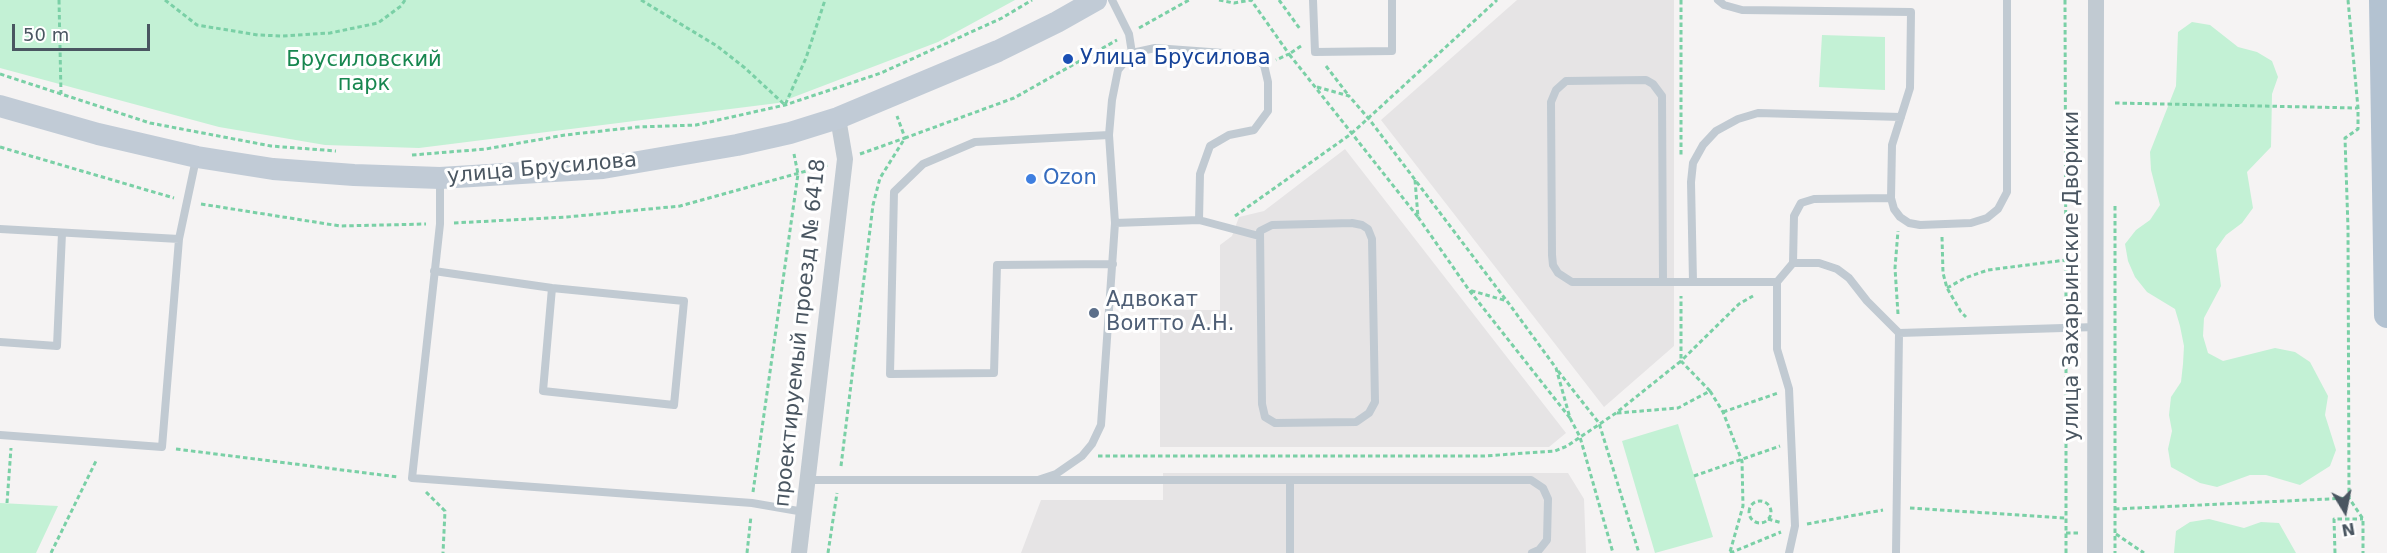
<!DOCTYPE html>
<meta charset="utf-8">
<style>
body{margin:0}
#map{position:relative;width:2387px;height:553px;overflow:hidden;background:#f5f3f3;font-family:"DejaVu Sans",sans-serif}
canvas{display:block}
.north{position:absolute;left:2315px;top:481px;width:60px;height:60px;-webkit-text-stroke:4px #fff;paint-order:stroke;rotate:170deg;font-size:16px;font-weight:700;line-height:24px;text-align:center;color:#4a5661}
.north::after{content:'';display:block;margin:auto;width:21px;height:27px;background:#4a5661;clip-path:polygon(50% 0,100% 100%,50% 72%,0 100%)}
.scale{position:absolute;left:12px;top:24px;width:138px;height:27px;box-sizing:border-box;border:3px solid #4a5661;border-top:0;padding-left:8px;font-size:18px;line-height:21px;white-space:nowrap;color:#4a5661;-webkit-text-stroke:4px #fff;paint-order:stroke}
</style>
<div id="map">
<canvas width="2387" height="553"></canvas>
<div class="north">N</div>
<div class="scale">50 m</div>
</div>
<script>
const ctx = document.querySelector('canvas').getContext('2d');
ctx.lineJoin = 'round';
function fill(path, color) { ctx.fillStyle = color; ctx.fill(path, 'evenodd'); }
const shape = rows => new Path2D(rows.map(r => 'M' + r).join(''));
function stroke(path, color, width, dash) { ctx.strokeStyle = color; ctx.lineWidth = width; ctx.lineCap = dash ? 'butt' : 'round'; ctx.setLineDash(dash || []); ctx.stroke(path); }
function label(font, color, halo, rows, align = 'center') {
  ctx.font = font + ' "DejaVu Sans",sans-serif'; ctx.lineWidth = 6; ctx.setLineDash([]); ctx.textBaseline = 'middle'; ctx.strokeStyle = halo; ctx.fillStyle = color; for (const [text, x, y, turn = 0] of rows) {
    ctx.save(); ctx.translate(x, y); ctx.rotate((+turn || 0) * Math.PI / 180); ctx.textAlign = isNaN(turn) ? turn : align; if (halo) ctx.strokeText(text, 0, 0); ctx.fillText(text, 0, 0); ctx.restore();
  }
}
fill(shape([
 [1517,0,1674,0,1674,346,1604,407,1381,120],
 [1345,149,1566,433,1549,447,1160,447,1160,310,1220,310,1220,245,1232,236,1239,217,1264,211],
 [1163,473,1568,473,1584,499,1586,553,1021,553,1041,500,1163,500]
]), '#e6e4e5');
fill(shape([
 [0,0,1015,0,938,42,778,103,419,148,325,145,219,127,0,68],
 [2192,22,2210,25,2238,47,2257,52,2272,61,2278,77,2272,94,2271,147,2247,172,2253,208,2242,223,2226,235,2216,249,2221,286,2204,318,2203,336,2208,353,2223,361,2275,348,2295,352,2310,362,2328,396,2325,415,2336,450,2330,466,2300,485,2266,475,2250,475,2217,487,2200,483,2171,467,2168,449,2172,431,2169,415,2171,397,2181,382,2183,364,2184,346,2180,326,2175,309,2147,292,2135,277,2128,261,2125,244,2136,230,2150,220,2160,205,2151,170,2150,152,2176,86,2178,32],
 [1822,35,1885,37,1885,90,1819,87],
 [1678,424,1713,537,1655,553,1622,441],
 [0,503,58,506,36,553,0,553],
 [2209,519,2244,528,2261,522,2279,523,2296,553,2174,553,2176,531,2190,522]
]), '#c3f1d5');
stroke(shape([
 [59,0,61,94],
 [165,0,197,25,258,35,283,36,330,33,378,23,401,6,405,0],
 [641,0,717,46,745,68,785,105,806,58,825,0],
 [1219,0,1234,3,1251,0,1289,54,1276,60],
 [1279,0,1300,29],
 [1681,0,1681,157],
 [2065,0,2066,314],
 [2348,0,2358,108,2358,129,2345,138,2348,228,2349,498,2363,519,2363,553],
 [1139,28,1189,0],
 [1301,46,1289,54,1418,217,1415,180],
 [1326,66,1349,96],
 [0,74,150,123,271,146,336,151],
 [1317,87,1349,96,1369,119,1506,300],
 [2115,103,2358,108],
 [0,147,174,198],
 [860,154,905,138,897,116],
 [412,155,486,149,565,135,638,127,696,125,785,105,881,73,1002,18,1032,0],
 [201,204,340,226,426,224],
 [2115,206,2115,553],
 [1235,216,1351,134,1497,0],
 [1418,217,1469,290,1570,418,1556,368,1507,301,1469,290],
 [454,223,567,217,680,206,828,165],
 [1942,237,1943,273,1947,288,1961,312,1966,317],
 [1947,288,1965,278,1988,270,2066,260],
 [1898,314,1895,268,1898,231],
 [1558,371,1599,423,1639,553],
 [1710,391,1681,361,1739,304,1753,296],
 [1723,412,1778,393],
 [1617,413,1678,408,1710,391,1723,412,1742,461,1743,506,1730,552],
 [1570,418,1580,437,1613,553],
 [176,449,398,477],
 [1098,456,1484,456,1555,451,1567,446,1616,413,1681,361,1681,296],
 [841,466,873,205,880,178,905,138,1014,98,1117,40],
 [1694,476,1780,446],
 [426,492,445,511,443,553],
 [753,492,798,174,794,154],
 '1749 512a11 11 0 1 1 22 0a11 11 0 1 1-22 0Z',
 [7,503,11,448],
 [1910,508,2065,518],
 [2115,509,2349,498],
 [1768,519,1782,523],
 [1807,524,1883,510],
 [2066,533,2079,533],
 [2116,534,2144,553],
 [51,553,96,461],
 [747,553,751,516],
 [828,553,837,493],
 [1730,553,1781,532],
 [2066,553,2066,342],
 [2335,553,2334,519,2363,519]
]), '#7ad0a6', 3, [4.5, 3]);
stroke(shape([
 [1112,0,1129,34,1132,53],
 [1313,0,1315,52,1392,51,1392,0],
 [1718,0,1724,5,1742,10,1911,12,1910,88,1892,145,1891,198],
 [1155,48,1251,55,1264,65,1268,82,1268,111,1254,130,1229,135,1210,146,1200,174,1199,220,1115,223,1109,135,1112,100,1118,70,1132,53,1155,48],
 [1109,135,975,142,923,164,894,192,890,374,994,373,997,265,1113,264],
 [440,178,440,224,412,478,752,503,804,512],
 [1199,220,1259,236],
 [1352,223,1362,225,1368,229,1372,239,1375,402,1369,413,1356,422,1275,423,1265,417,1262,404,1260,231,1272,225,1352,223],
 [0,229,179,239],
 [1793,263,1819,263,1837,269,1849,278,1867,301,1899,333,2096,327],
 [434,271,552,288,684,301,674,405,543,391,552,288],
 [1663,282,1662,96,1653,84,1646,80,1566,81,1556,90,1551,102,1552,255,1553,265,1558,273,1572,282,1693,282],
 [1777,282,1693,282,1691,182,1693,163,1703,145,1716,131,1738,119,1758,113,1901,117],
 [0,342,57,346,62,233],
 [0,435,162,447,179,239,196,159],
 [809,480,1038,480,1056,474,1082,456,1092,444,1101,425,1115,223],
 [1038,480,1531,480,1543,488,1548,499,1547,540,1539,550,1532,553],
 [1290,553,1290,481],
 [1789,553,1795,526,1789,389,1777,349,1777,282,1793,263,1794,216,1801,203,1814,199,1891,198,1894,209,1900,217,1909,223,1920,225,1971,223,1987,218,1998,209,2007,192,2007,0],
 [1896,553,1899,333]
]), '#c1cad2', 8);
stroke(shape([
 [799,553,845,159,838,118],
 [2095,553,2096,0]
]), '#c1cad2', 16);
stroke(shape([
 [0,106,98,134,197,157,273,169,354,175,440,178,603,168,737,145,790,133,838,118,998,51,1057,22,1096,0]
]), '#c1cbd6', 22);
stroke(shape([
 [2382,0,2387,315]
]), '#b3c2d1', 26);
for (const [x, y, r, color] of [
 [1068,59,6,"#1a4fb4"],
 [1031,179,6,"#3f7fe0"],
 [1094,313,6,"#5c6f8a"]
]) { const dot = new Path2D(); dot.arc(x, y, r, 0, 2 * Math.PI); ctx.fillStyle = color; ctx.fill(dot); stroke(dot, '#fff', 2); }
label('21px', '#164399', '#fff', [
 ["Улица Брусилова",1080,59]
], 'left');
label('21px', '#17864f', '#fff', [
 ["Брусиловский",364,61],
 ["парк",364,85]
]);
label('21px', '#4a5661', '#fff', [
 ["улица Брусилова",542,169,-5],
 ["улица Захарьинские Дворики",2073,276,-90],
 ["проектируемый проезд № 6418",801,333,-84]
]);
label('21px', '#366cbe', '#fff', [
 ["Ozon",1043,179]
], 'left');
label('21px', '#4e5e75', '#fff', [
 ["Адвокат",1106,301],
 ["Воитто А.Н.",1106,325]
], 'left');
</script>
